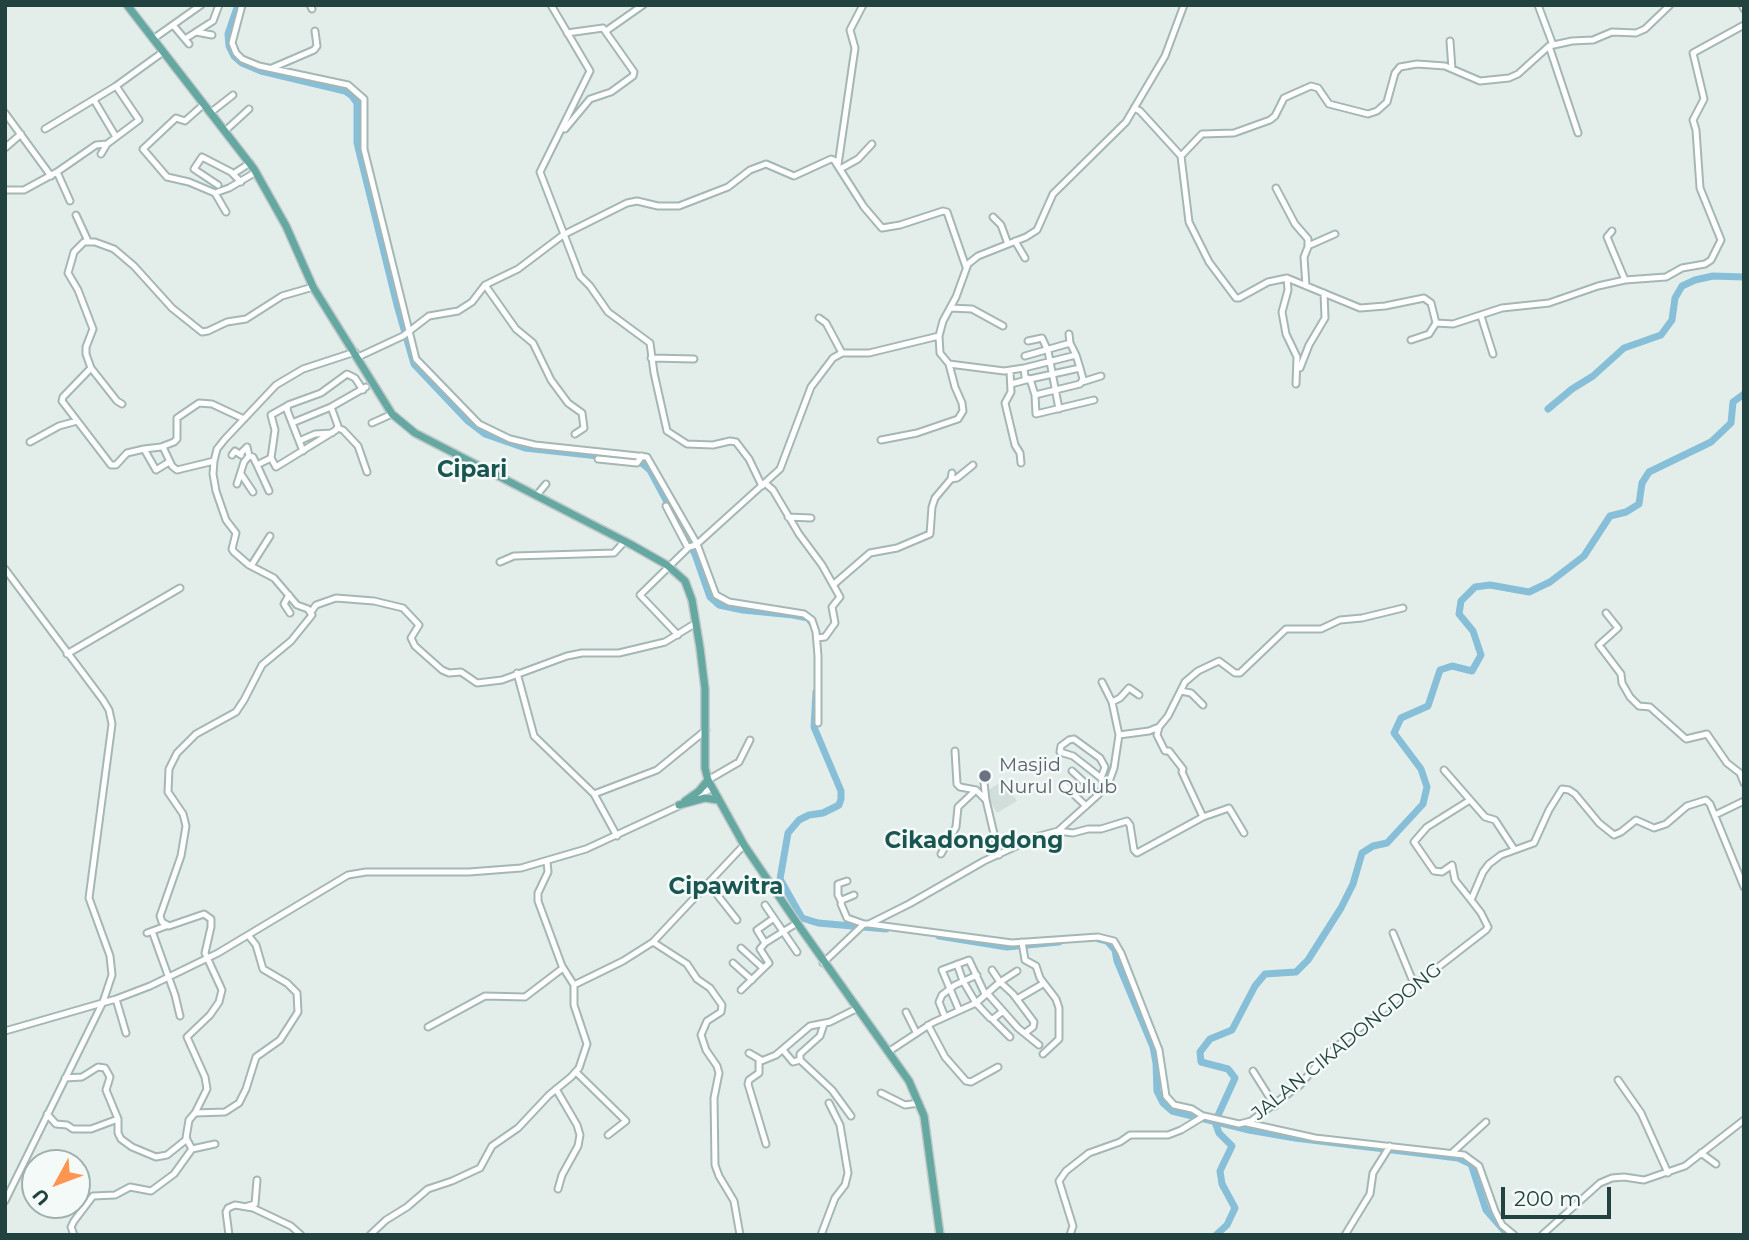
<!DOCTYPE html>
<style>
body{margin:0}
#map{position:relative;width:1749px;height:1240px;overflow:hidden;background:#e3eeeb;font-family:Montserrat,sans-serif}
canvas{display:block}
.frame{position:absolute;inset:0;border:7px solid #21423e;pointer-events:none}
.north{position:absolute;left:21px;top:1149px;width:70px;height:70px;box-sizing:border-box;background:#f4faf8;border:2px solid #a0b0ae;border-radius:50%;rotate:229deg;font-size:19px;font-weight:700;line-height:28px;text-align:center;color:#21423e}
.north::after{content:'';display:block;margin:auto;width:24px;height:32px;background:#fe9651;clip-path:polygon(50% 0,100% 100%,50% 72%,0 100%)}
.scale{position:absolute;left:1501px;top:1187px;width:110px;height:32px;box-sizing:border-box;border:4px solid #21423e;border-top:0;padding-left:9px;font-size:21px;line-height:24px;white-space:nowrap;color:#21423e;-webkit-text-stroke:5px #f4faf8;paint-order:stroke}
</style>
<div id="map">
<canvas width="1749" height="1240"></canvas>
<div class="frame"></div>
<div class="north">U</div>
<div class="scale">200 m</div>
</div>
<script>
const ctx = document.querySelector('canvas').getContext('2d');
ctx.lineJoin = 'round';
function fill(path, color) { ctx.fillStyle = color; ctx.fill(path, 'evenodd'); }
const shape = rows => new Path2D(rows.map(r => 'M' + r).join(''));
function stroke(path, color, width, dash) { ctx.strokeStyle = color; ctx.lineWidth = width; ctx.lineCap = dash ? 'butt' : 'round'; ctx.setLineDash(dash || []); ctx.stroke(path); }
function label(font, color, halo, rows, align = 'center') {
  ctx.font = font + ' Montserrat,sans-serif'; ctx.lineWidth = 5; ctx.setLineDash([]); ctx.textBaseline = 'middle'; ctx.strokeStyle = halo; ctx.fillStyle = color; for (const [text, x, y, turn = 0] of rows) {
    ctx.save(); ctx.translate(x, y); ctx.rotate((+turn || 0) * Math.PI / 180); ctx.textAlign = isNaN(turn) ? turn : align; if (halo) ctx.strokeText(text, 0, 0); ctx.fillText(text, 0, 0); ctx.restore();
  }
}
fill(shape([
 [1003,781,1017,801,997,813,985,792]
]), '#d1deda');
stroke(shape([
 [14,585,30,606]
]), '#87bfd8', 2);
stroke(shape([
 [238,5,228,34,229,46,234,56,242,63,261,71,345,91,352,96,357,103,357,143,397,305,414,364,468,421,485,434,525,448,635,460,643,464,650,470,695,554,710,597,719,605,743,610,793,615,808,618,811,622],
 [1548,409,1572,389,1593,376,1624,348,1661,335,1672,320,1675,298,1682,286,1695,280,1713,276,1744,277],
 [816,692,814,727,841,791,841,799,839,805,823,813,809,815,799,820,788,833,780,879,802,918,818,923,886,929],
 [939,936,1007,947,1059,942],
 [1099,939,1107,941,1115,950,1117,961,1153,1047,1156,1063,1157,1091,1163,1103,1172,1111,1249,1130,1295,1138,1458,1158,1471,1164,1486,1210,1508,1235],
 [1216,1235,1227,1225,1235,1208,1222,1184,1220,1171,1232,1146,1219,1133,1215,1122,1235,1078,1228,1069,1201,1062,1200,1052,1210,1039,1232,1030,1255,986,1265,974,1296,972,1308,960,1341,908,1353,884,1362,853,1373,846,1387,843,1423,804,1427,787,1421,769,1394,733,1401,718,1428,706,1440,670,1452,666,1472,671,1481,655,1473,631,1459,614,1461,601,1475,587,1490,585,1529,592,1550,582,1584,556,1610,516,1626,512,1639,504,1642,483,1649,472,1711,442,1731,423,1733,402,1744,394]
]), '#87bfd8', 7);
const minor = shape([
 [242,5,232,43,236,53,242,59,259,66,348,85,364,99,364,149,416,359,479,424,510,439,535,445,647,457,697,544,716,595,729,602,804,614,812,620,816,632,818,656,818,723],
 [310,5,312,9],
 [551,5,590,71,540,172,580,276,590,286,608,312,650,343,654,373,667,431,687,444,713,445,730,441,736,442,749,459,762,486],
 [1538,5,1553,45],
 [1742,5,1744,9],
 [173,25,189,44],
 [606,31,643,5],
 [196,32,212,35],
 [153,39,201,5],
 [185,39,213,21,219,5],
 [1450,41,1452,69],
 [1549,46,1578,133],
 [272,68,314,50,317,46,315,31],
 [94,100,116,137],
 [203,105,185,121,176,118,143,149,167,177,189,182,215,193,229,188,256,172],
 [1134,108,1140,111,1181,156,1189,222,1209,262,1236,298,1239,298,1268,282,1287,278,1360,308,1385,306,1424,298,1431,303,1436,323,1453,324,1502,308,1549,303,1598,286,1625,280,1666,277,1682,268,1705,264,1711,260,1721,240,1700,188,1696,130,1693,120,1704,99,1693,53,1744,25],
 [5,113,51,176],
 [210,113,233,95],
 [45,129,116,86],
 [565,129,590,99,611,92,633,76,634,72,603,28,567,33],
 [225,131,249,109],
 [5,148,21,134],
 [101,154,107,144,139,120,116,86,163,52],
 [1181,156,1202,134,1234,133,1270,120,1275,116,1284,98,1311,86,1318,88,1329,104,1368,114,1377,111,1387,102,1395,73,1400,67,1417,64,1445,66,1480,81,1509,78,1518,74,1549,46,1572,41,1593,40,1612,32,1636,33,1645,29,1670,5],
 [838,165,855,48,850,30,863,5],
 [840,169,858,159,872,144],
 [57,172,96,145,107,144],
 [233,174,250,163],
 [218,185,194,169,202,157,231,172,241,182],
 [1276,188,1295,224,1308,239,1308,247,1304,257,1306,286],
 [5,190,24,190,57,172,70,201],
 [215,193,226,212],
 [76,215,88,241],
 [993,217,1001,225,1008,244],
 [1612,231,1607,237,1625,280],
 [1015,241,1025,258],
 [1308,246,1335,234],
 [1287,278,1288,290,1282,312,1286,334,1297,357,1296,384],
 [485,285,516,329,533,343,551,380,568,403,582,413,584,428,575,434],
 [950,308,972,309,1003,326],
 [1481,316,1493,354],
 [819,318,826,323,842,353],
 [1069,334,1070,343,1076,355,1080,368,1030,379,1025,377,1024,368,1076,355],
 [939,336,940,353,949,364,1004,371,1024,368],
 [1411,340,1429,334,1436,323],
 [1028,341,1042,338,1048,351,1059,409],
 [1025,356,1070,343],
 [358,357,403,336,429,316,458,311,472,302,485,285,518,269,563,235,627,203,637,201,658,206,679,206,728,187,750,170,766,164,794,176,831,159,834,160,864,207,882,228,900,225,943,211,947,212,966,267],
 [651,358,694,359],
 [91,368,63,397,62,401,111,465,116,465,127,453,144,449,161,447,174,442,177,439,177,418,199,403,212,404,244,419],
 [1300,368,1309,345,1325,318,1324,293],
 [1010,371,1011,392,1005,403,1015,445,1020,453,1021,463],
 [1082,382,1101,376],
 [1011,384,1030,379,1035,395,1036,414,1094,400],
 [1035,395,1080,384,1083,379,1080,368],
 [122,404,117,401,91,368,86,354,86,347,93,329,78,290,68,273,74,252,84,242,95,242,114,249,134,266,172,308,202,332,208,331,227,322,246,319,282,296,313,287],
 [292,423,331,407,366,387],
 [372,423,392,414],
 [337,428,343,430,358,446,367,472],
 [881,440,917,433,958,419,963,411,962,403,955,387,949,364],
 [299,441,315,434,332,433],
 [30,442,59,426,77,421],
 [163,447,172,466,177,470,214,461],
 [144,449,156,470,169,462],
 [303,451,287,410,288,405,321,393,347,374,355,378,363,390],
 [240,454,247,447,249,456],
 [232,455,235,451,241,455],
 [271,458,275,430,271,415,287,406],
 [598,459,637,463,642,456],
 [257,465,269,491],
 [241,474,253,492],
 [951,479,957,478,973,465],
 [765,483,773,490,799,534,822,565,840,597,832,607,835,623,825,637,817,638],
 [237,484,244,462,249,456,253,457,257,465,271,458,276,467,336,430,338,426,331,407],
 [536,496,546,484],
 [666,506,688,548],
 [788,517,811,518],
 [500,562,514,556,614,553,625,541],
 [251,566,270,536],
 [5,569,103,700,109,710,112,724,89,898,110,956,112,975,103,1002,5,1201],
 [833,585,870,553,897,548,930,534,932,507,935,498,951,479,952,473],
 [289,595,284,604,290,613],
 [311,612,316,605,336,598,374,601,403,608,419,625,411,638,415,646,442,670,449,673,461,672,477,683,502,680,567,656,582,653,619,653,665,642,696,623],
 [1606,613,1618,628,1599,645,1621,674,1622,683,1630,697,1639,706,1650,707,1686,739,1707,734,1727,763,1740,773,1744,783],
 [678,635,640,595,689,547,696,545,780,469,811,387,833,358,842,353,869,353,939,336,943,321,956,297,968,264,978,256,1026,237,1037,230,1053,194,1126,122,1165,56,1184,5],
 [67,654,180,588],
 [517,673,534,736,594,794,617,836],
 [1181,691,1191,693,1203,705],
 [1112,702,1120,698,1129,688,1139,695],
 [1159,727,1157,735,1165,751,1169,751,1183,769,1182,772,1203,817],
 [1119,735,1149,731,1159,727,1168,716,1185,682,1198,671,1219,661,1235,673,1240,673,1286,629,1321,629,1340,620,1362,618,1403,608],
 [955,751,957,784,960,787,976,790,986,800,999,855],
 [1444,770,1485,817,1495,820,1514,849],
 [1072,771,1098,795],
 [1101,778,1105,767,1100,758,1074,739,1069,740,1061,746,1060,752,1073,756,1082,763,1101,778,1105,787],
 [708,780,739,762,750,740],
 [984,783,986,800],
 [1063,784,1086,806],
 [594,794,657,770,706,730],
 [695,797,711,789],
 [1470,800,1427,827,1414,842,1434,871,1442,872,1452,865,1455,880,1471,900],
 [1715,815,1744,801],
 [1058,831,1073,833,1088,829,1101,829,1127,821,1130,825,1134,850,1137,853,1203,817,1229,808,1244,833],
 [941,854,956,827,958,807,976,790],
 [547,862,548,872,538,893,538,901,562,966,574,985],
 [708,883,737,920],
 [854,895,842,900,841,904,847,918,864,924],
 [841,901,838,895,838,884,847,881],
 [765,905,797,952],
 [869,924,1012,943,1098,937,1114,941,1121,953,1159,1050,1166,1096,1174,1105,1192,1109,1203,1116],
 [152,931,175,995,180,1016],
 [147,933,166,926],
 [1393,933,1414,984],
 [653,942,687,964,697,979,710,988,722,1005,721,1012,707,1021,701,1035,706,1050,717,1066,719,1073,714,1098,715,1165,719,1176,734,1201,740,1235],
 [1022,942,1025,960,1036,966,1040,978,1056,999,1059,1008,1059,1039,1043,1054],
 [765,943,757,930,774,918],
 [741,948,763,968],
 [733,963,752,980],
 [823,963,864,924,869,924,909,904,984,861,1036,837,1058,831,1098,795,1110,779,1114,768,1119,735,1112,702,1102,682],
 [957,964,963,981,976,1003,990,1018,993,1019,1003,1011],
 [992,970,1000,982],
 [1000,982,1017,971],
 [741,990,769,963,760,949,765,943,797,923],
 [987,993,1018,1028,1039,1045],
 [116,999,126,1033],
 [1017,999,1041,985],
 [959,1010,942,970,969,960,985,994],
 [906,1012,916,1032],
 [945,1017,939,1002,942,995,955,985,977,975],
 [992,1019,1010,1037],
 [928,1025,945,1057,966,1081,971,1082,998,1067],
 [428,1027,485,996,525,997,563,968],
 [5,1031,116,999,150,986,218,953,348,875,366,872,469,872,521,868,586,849,681,805],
 [783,1050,793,1062,800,1060,832,1090,851,1116],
 [888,1052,932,1023,976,1003,1000,982,1013,994,1034,1022,1033,1027,1025,1033],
 [749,1053,761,1060],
 [800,1060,800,1054,820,1036,824,1024],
 [1253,1071,1275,1106],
 [576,1072,626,1121,608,1135],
 [1618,1080,1641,1113,1668,1173],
 [556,1089,577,1125,580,1135,578,1146,562,1175,558,1189],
 [881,1093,905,1105,919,1103],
 [195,1113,225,1112,239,1103,246,1089,256,1057,280,1040,298,1012,297,993,287,983,263,969,256,945,248,935],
 [47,1114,56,1124,67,1125,73,1129,91,1129,118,1119,106,1090,110,1077,105,1068,98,1067,82,1077,65,1078],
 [118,1119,118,1133,121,1139,132,1147,156,1157,167,1155,187,1139],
 [1247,1123,1315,1138,1464,1155,1479,1166,1495,1211,1502,1225,1514,1235],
 [215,1144,192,1149,186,1138,189,1120,195,1113,207,1089,205,1077,187,1037,210,1015,219,1002,222,990,205,953,211,927,211,919,204,914,169,926,162,922,160,916,181,856,186,826,183,814,168,792,169,769,177,753,196,734,236,712,244,700,262,665,291,641,312,615,308,609,297,605,274,578,249,565,234,552,232,549,236,533,226,520,216,491,213,474,214,461,217,449,225,439,276,385,303,369,355,352],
 [766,1144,748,1084,749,1080,759,1073,759,1062,776,1055,810,1026,830,1022,856,1009],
 [1453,1152,1486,1122],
 [1701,1153,1716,1164],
 [248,1206,255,1204,257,1180],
 [74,1235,71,1227,74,1221,93,1196,115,1195,130,1187,151,1191,174,1174,192,1149],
 [229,1235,226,1212,228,1208,235,1205,253,1208,291,1226,301,1235],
 [370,1235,386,1220,407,1207,428,1189,452,1181,480,1168,492,1146,518,1128,549,1095,571,1077,579,1068,587,1044,574,1005,574,985,623,961,653,942,744,845],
 [821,1235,835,1198,845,1185,848,1173,840,1125,829,1103],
 [1070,1235,1073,1226,1059,1181,1066,1171,1089,1153,1120,1142,1130,1135,1168,1135,1181,1130,1204,1116,1239,1124,1251,1121,1300,1085,1316,1066,1343,1041,1486,930,1488,927,1481,913,1471,900,1483,872,1489,864,1501,855,1534,843,1549,810,1562,789,1569,790,1575,794,1599,823,1614,835,1621,832,1636,820,1654,828,1666,824,1687,806,1706,800,1710,804,1744,887],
 [1345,1235,1370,1194,1373,1173,1390,1146],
 [1542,1235,1600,1183,1612,1178,1624,1177,1644,1180,1685,1166,1744,1120]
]);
const major = shape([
 [127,5,254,169,286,226,313,287,392,414,415,433,632,545,667,565,685,581,692,600,700,648,705,689,705,768,708,780,744,845,797,923,909,1081,924,1116,940,1235],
 [685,801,699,791,708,780],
 [679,805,705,798,718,800]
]);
stroke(minor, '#a5b7b4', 9);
stroke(major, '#c1cac9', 10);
stroke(minor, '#fff', 5);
stroke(major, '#64a8a1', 7);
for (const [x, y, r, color] of [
 [985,776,7,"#6b7280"]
]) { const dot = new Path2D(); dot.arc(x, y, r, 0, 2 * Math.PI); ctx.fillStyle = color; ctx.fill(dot); stroke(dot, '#f4faf8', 2.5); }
label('19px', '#5b616d', '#f4faf8', [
 ["Masjid",999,765],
 ["Nurul Qulub",999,787]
], 'left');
label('19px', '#21423e', '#f4faf8', [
 ["JALAN CIKADONGDONG",1347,1042,-39]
]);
label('bold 23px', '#1a5651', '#f4faf8', [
 ["Cipari",472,470],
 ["Cikadongdong",974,841],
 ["Cipawitra",726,887]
]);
</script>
